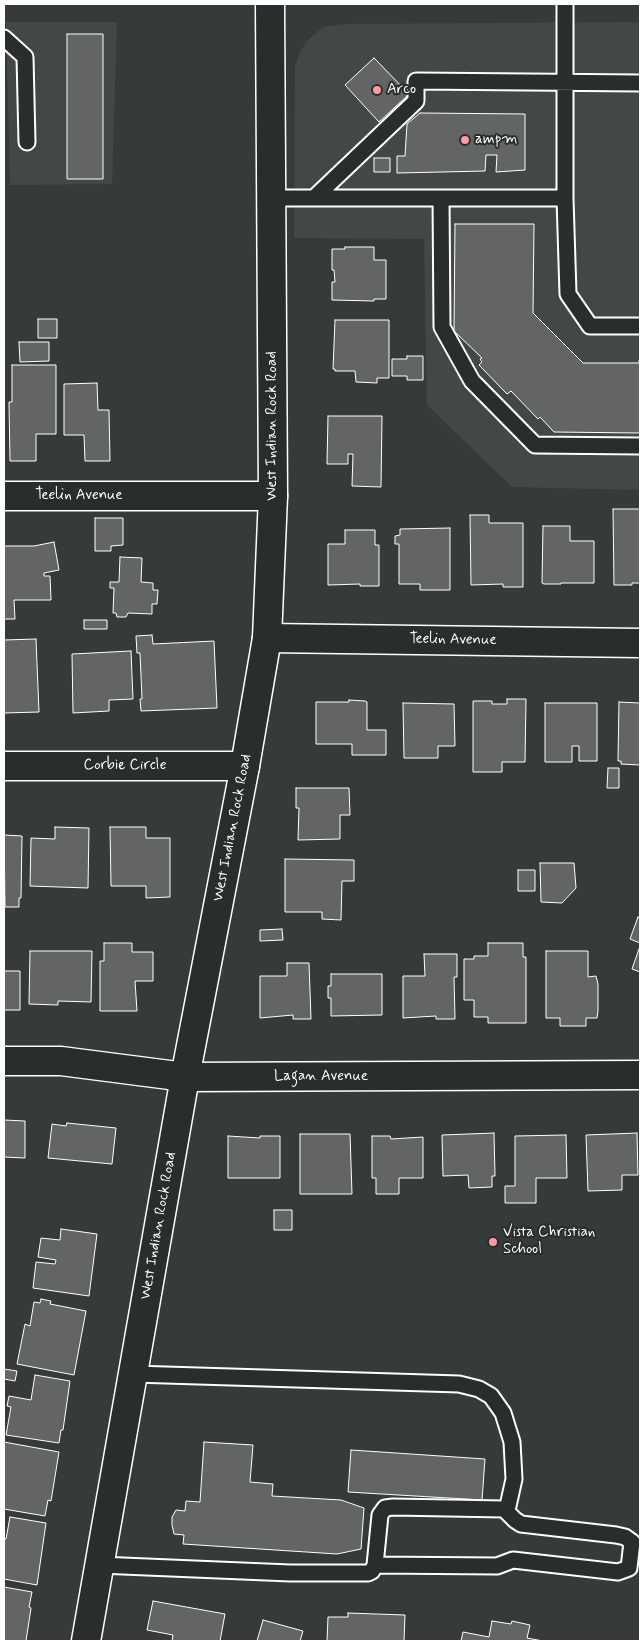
<!DOCTYPE html>
<style>
body{margin:0}
#map{position:relative;width:644px;height:1645px;overflow:hidden;background:#373a3b;font-family:Mynerve,sans-serif}
canvas{display:block}
.frame{position:absolute;inset:0;border:5px solid #fff;pointer-events:none}
</style>
<div id="map">
<canvas width="644" height="1645"></canvas>
<div class="frame"></div>
</div>
<script>
const ctx = document.querySelector('canvas').getContext('2d');
ctx.lineJoin = 'round';
function fill(path, color) { ctx.fillStyle = color; ctx.fill(path, 'evenodd'); }
const shape = rows => new Path2D(rows.map(r => 'M' + r).join(''));
function stroke(path, color, width, dash) { ctx.strokeStyle = color; ctx.lineWidth = width; ctx.lineCap = dash ? 'butt' : 'round'; ctx.setLineDash(dash || []); ctx.stroke(path); }
function label(font, color, halo, rows, align = 'center') {
  ctx.font = font + ' Mynerve,sans-serif'; ctx.lineWidth = 4; ctx.setLineDash([]); ctx.textBaseline = 'middle'; ctx.strokeStyle = halo; ctx.fillStyle = color; for (const [text, x, y, turn = 0] of rows) {
    ctx.save(); ctx.translate(x, y); ctx.rotate((+turn || 0) * Math.PI / 180); ctx.textAlign = isNaN(turn) ? turn : align; if (halo) ctx.strokeText(text, 0, 0); ctx.fillText(text, 0, 0); ctx.restore();
  }
}
fill(shape([
 [6,22,117,22,112,184,10,185],
 [640,22,640,490,512,487,427,405,424,239,294,238,295,66,301,50,307,41,323,27,345,24]
]), '#444748');
const building = shape([
 [67,34,103,34,103,179,67,179,67,34],
 [374,58,409,94,379,122,345,85,374,58],
 [420,113,525,114,525,170,496,172,497,155,486,155,485,171,397,173,397,156,405,156,407,124,420,113],
 [374,158,390,158,390,172,374,172,374,158],
 [455,224,534,224,533,313,583,363,639,363,639,360,640,360,640,433,554,432,540,417,538,419,511,391,507,394,479,365,482,362,480,359,482,358,454,331,455,224],
 [345,247,374,247,374,260,386,260,386,299,374,299,374,301,332,300,332,282,335,282,334,270,332,270,332,249,345,249,345,247],
 [38,319,57,319,57,338,38,338,38,319],
 [335,320,389,320,389,378,377,378,377,383,356,382,355,371,335,371,335,369,333,369,335,320],
 [19,342,49,342,49,361,20,362,19,342],
 [407,356,423,356,423,380,407,380,407,376,392,376,392,359,407,359,407,356],
 [12,365,56,365,56,434,36,434,36,461,10,461,9,402,12,402,12,365],
 [97,383,98,410,109,410,110,461,85,461,84,435,64,435,64,384,97,383],
 [328,416,382,416,381,487,352,486,353,454,348,454,348,464,327,464,328,416],
 [613,509,640,509,640,583,632,583,632,585,614,585,613,509],
 [470,515,489,515,489,523,523,523,523,587,503,587,503,584,471,585,470,515],
 [95,518,123,518,123,545,111,546,111,551,95,551,95,518],
 [543,526,570,526,570,541,594,541,594,583,561,583,561,584,544,584,542,583,543,526],
 [450,528,450,590,420,590,420,584,399,584,399,544,395,544,395,536,400,535,400,529,450,528],
 [345,530,375,530,375,545,379,545,379,586,360,586,360,584,328,585,328,544,345,544,345,530],
 [54,542,59,570,44,573,44,576,50,576,51,600,14,600,15,619,4,619,4,546,34,546,54,542],
 [120,557,142,558,141,582,153,583,153,590,158,590,157,604,152,604,152,614,128,613,126,617,117,617,116,613,113,613,114,588,110,588,110,582,119,582,120,557],
 [84,620,107,620,107,629,84,629,84,620],
 [152,635,153,644,214,641,217,708,141,711,140,699,142,699,140,653,137,653,136,636,152,635],
 [36,639,39,712,4,713,4,640,36,639],
 [131,651,133,699,109,700,109,711,73,713,72,654,131,651],
 [507,699,526,699,525,762,502,762,502,772,473,772,473,701,492,701,492,704,507,704,507,699],
 [349,700,365,701,367,702,367,730,386,730,386,755,352,755,352,744,316,744,316,702,349,702,349,700],
 [619,702,640,703,640,765,621,764,621,761,618,761,619,702],
 [403,703,454,704,455,746,438,746,438,758,404,758,403,703],
 [545,703,597,703,597,761,579,761,579,746,572,746,572,762,545,762,545,703],
 [608,768,619,768,619,788,607,788,608,768],
 [296,788,349,788,350,815,340,815,340,839,298,840,299,808,296,808,296,788],
 [55,827,89,828,88,888,30,886,31,838,55,839,55,827],
 [110,827,146,827,146,838,170,838,170,897,146,898,146,886,111,886,110,827],
 [4,835,22,836,21,898,19,898,19,907,5,907,4,835],
 [285,859,354,860,354,881,342,881,341,920,322,919,322,912,285,912,285,859],
 [540,863,574,863,576,888,562,903,541,902,540,863],
 [518,870,535,870,535,891,518,891,518,870],
 [638,917,640,918,640,943,630,939,638,917],
 [282,929,283,940,260,941,260,930,282,929],
 [104,943,132,943,132,952,153,952,153,981,135,981,137,1011,100,1011,100,961,104,961,104,943],
 [488,943,523,943,523,957,526,957,526,1023,488,1023,488,1017,474,1017,474,1000,464,1000,464,959,474,959,474,956,488,956,488,943],
 [640,946,640,972,632,969,640,946],
 [30,951,92,951,91,1002,58,1001,58,1005,29,1004,30,951],
 [546,951,588,951,588,977,596,976,598,984,598,1011,597,1018,586,1018,586,1026,560,1026,560,1018,546,1018,546,951],
 [424,954,457,954,457,977,454,977,455,1019,436,1019,436,1016,403,1018,403,976,425,976,424,954],
 [287,963,309,963,311,1019,293,1019,293,1015,260,1018,260,976,287,976,287,963],
 [4,971,20,971,20,1010,4,1010,4,971],
 [331,974,382,974,382,1015,331,1016,331,998,328,998,328,986,331,986,331,974],
 [4,1120,25,1121,25,1158,4,1157,4,1120],
 [67,1123,116,1128,112,1164,48,1158,52,1124,66,1126,67,1123],
 [494,1133,495,1176,492,1176,492,1187,469,1188,468,1175,443,1176,442,1135,494,1133],
 [637,1133,638,1175,622,1175,622,1190,588,1191,586,1135,637,1133],
 [300,1134,350,1134,352,1194,300,1194,300,1134],
 [566,1135,567,1178,536,1178,536,1203,505,1203,505,1186,515,1186,515,1136,566,1135],
 [228,1136,260,1138,260,1136,280,1136,280,1178,228,1178,228,1136],
 [372,1136,390,1136,391,1139,423,1137,423,1178,399,1178,399,1194,376,1194,376,1178,372,1178,372,1136],
 [274,1210,292,1210,292,1230,274,1230,274,1210],
 [61,1229,97,1234,89,1296,33,1288,36,1262,55,1264,56,1260,38,1257,41,1238,60,1240,61,1229],
 [41,1299,51,1301,50,1304,86,1311,74,1375,17,1364,25,1324,30,1326,34,1302,40,1303,41,1299],
 [4,1369,17,1371,15,1381,4,1379,4,1369],
 [35,1375,70,1381,63,1430,61,1430,59,1443,6,1435,11,1407,7,1406,9,1396,31,1400,35,1375],
 [4,1442,59,1452,51,1501,48,1500,45,1516,4,1509,4,1442],
 [204,1442,253,1445,250,1482,273,1484,272,1496,341,1500,364,1508,361,1549,337,1554,183,1544,184,1535,174,1534,172,1525,172,1517,176,1510,185,1511,186,1501,200,1502,204,1442],
 [351,1450,485,1459,482,1500,348,1492,351,1450],
 [10,1517,46,1523,37,1585,4,1579,4,1539,6,1539,10,1517],
 [4,1587,32,1592,29,1607,31,1608,26,1641,4,1641,4,1587],
 [153,1601,225,1614,220,1641,172,1641,173,1635,147,1630,153,1601],
 [348,1613,405,1615,404,1641,327,1641,328,1617,348,1617,348,1613],
 [263,1620,303,1631,300,1641,257,1641,263,1620],
 [492,1621,511,1624,512,1621,530,1625,527,1638,543,1641,461,1641,463,1632,489,1637,492,1621]
]);
fill(building, '#636465');
stroke(building, '#fff', 1);
const lane = shape([
 [4,38,25,57,27,142],
 [271,198,565,198,568,294,590,326,640,326],
 [314,198,416,101,416,81,640,83],
 [441,198,442,327,472,381,535,445,640,446],
 [565,198,565,4],
 [133,1374,459,1384,479,1389,491,1396,503,1413,512,1442,514,1479,508,1506,504,1509],
 [99,1565,290,1573,368,1573,372,1571,375,1565,380,1515,385,1508,393,1507,504,1509,515,1520,521,1524,616,1535,625,1537,632,1542,629,1568,618,1572,513,1560,497,1566,375,1565]
]);
const street = shape([
 [4,496,273,496],
 [267,638,640,643],
 [4,766,245,766],
 [4,1061,61,1061,185,1077,640,1075]
]);
const secondary = shape([
 [86,1641,185,1077,245,766,267,638,273,496,270,4]
]);
stroke(lane, '#fff', 19);
stroke(street, '#fff', 31);
stroke(secondary, '#fff', 31);
stroke(lane, '#2a2d2e', 15);
stroke(street, '#2a2d2e', 28);
stroke(secondary, '#2a2d2e', 28);
for (const [x, y, r, color] of [
 [377,90,5,"#ff9aa2"],
 [465,140,5,"#ff9aa2"],
 [493,1242,5,"#ff9aa2"]
]) { const dot = new Path2D(); dot.arc(x, y, r, 0, 2 * Math.PI); ctx.fillStyle = color; ctx.fill(dot); stroke(dot, '#2a2d2e', 2); }
label('15px', '#fff', '#2a2d2e', [
 ["Arco",387,90],
 ["ampm",475,140],
 ["Vista Christian",503,1233],
 ["School",503,1250]
], 'left');
label('15px', '#fff', '#2a2d2e', [
 ["West Indian Rock Road",273,426,-90],
 ["Teelin Avenue",79,496],
 ["Teelin Avenue",453,640,1],
 ["Corbie Circle",125,766],
 ["West Indian Rock Road",233,828,-79],
 ["Lagan Avenue",321,1077],
 ["West Indian Rock Road",159,1226,-80]
]);
</script>
